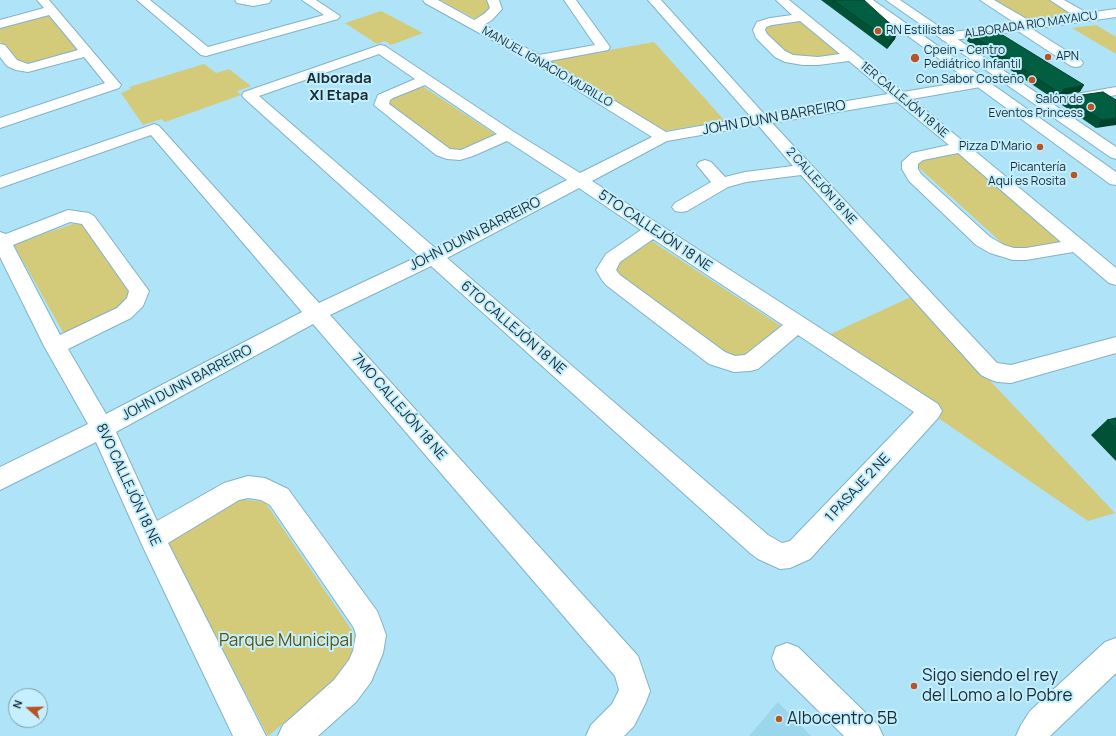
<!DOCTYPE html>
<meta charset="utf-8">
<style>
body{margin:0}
#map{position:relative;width:1116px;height:736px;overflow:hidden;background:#afe3f7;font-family:Manrope,sans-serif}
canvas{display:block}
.north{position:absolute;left:8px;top:688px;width:40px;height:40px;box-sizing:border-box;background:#c5effe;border:1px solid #7fa1ad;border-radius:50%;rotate:290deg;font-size:11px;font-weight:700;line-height:16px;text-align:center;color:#172c33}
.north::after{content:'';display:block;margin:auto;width:14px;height:18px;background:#b85323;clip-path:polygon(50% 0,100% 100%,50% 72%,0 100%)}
</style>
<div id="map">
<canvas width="1116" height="736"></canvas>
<div class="north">N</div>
</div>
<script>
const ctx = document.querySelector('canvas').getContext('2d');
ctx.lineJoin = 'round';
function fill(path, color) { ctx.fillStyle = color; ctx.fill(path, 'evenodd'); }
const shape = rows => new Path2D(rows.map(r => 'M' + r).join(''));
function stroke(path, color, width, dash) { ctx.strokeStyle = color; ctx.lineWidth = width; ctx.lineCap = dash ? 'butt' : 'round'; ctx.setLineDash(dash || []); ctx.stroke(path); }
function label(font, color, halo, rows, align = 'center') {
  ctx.font = font + ' Manrope,sans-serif'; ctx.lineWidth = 4; ctx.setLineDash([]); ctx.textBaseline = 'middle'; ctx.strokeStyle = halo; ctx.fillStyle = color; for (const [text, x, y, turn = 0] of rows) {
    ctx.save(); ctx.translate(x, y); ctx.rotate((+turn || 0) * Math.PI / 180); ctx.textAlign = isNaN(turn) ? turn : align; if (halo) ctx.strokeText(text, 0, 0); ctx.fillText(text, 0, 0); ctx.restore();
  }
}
fill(shape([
 [778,702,811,736,749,736]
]), '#9bd6ec');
fill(shape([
 [440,0,487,0,490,5,488,11,475,19],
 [992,0,1051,0,1074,14,1025,21],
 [381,11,423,33,391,45,385,41,377,44,345,23],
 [47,14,80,51,26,65,19,63,0,41,0,27],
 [800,19,846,56,815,60,788,55,764,30,768,25],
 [1096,25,1116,37,1116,54,1072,28],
 [654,42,725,121,664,131,549,61],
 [204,64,216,73,229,69,251,86,237,91,241,95,165,122,161,119,143,125,121,93,131,89,129,87],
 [422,86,498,136,455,152,449,149,391,107,388,103,393,97],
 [960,152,1067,243,1012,249,1002,243,917,166,921,162,929,158],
 [73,224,86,225,134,292,130,302,64,334,14,245,49,232],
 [650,240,784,328,751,355,739,357,724,354,616,273,616,268,620,258],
 [911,297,1115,513,1088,521,822,338],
 [239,499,265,502,355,635,351,655,340,677,268,736,168,543]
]), '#d3ca7a');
const street = shape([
 [37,0,49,0,121,85,119,88,0,128,0,118,105,83,84,57,28,72,16,70,7,66,0,57,0,44,5,45,17,60,28,64,78,50,49,15,0,28,0,20,44,8,37,0],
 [137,0,150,0,208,47,324,15,302,0,316,0,340,16,338,19,206,56,201,55,137,0],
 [235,0,271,0,269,3,253,6,237,3,235,0],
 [423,0,438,0,474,20,484,14,490,8,487,0,499,0,502,9,492,20,484,25,539,55,595,45,564,0,576,0,610,47,608,50,603,51,549,61,666,132,751,117,648,0,661,0,765,115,888,94,849,61,818,65,803,65,785,62,775,57,756,38,753,30,757,22,770,18,792,15,776,0,789,0,903,92,981,79,986,80,988,83,986,86,912,99,1116,268,1116,285,1109,283,1073,252,1026,260,1013,260,990,253,976,245,909,181,902,169,902,162,912,153,949,145,897,102,772,123,997,363,1011,365,1116,337,1116,353,1011,383,997,382,989,379,981,375,801,175,746,182,728,187,687,211,681,212,675,211,672,207,675,203,711,182,697,165,699,162,705,160,711,162,725,177,745,172,793,166,758,125,667,141,592,181,938,404,942,411,938,418,810,559,790,568,780,569,758,559,750,553,431,266,330,315,638,656,650,691,646,702,634,726,624,736,586,736,591,725,612,704,619,690,615,676,313,324,116,432,157,521,224,483,248,476,265,478,288,489,377,611,381,621,386,635,383,653,371,682,356,702,318,736,278,736,283,725,334,680,349,660,353,651,356,635,354,628,270,505,261,500,248,498,239,500,168,543,266,736,233,736,143,547,96,442,0,490,0,467,88,424,44,346,0,257,0,232,6,234,68,210,89,213,94,216,149,291,143,306,131,318,68,349,106,414,302,312,151,135,0,188,0,177,149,126,154,124,159,126,319,303,419,256,244,98,242,95,244,92,380,45,385,46,514,132,580,173,652,137,532,62,425,3,423,0],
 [800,21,840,54,818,57,793,55,785,51,767,34,765,30,766,27,772,25,800,21],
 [379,54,415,79,378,95,374,105,436,155,447,159,460,160,473,156,507,141,567,180,435,248,259,96,379,54],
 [425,85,497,134,461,150,450,149,389,104,390,100,393,98,425,85],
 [958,153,1061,242,1026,248,1014,248,1004,245,990,237,921,174,918,169,918,164,923,160,958,153],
 [579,188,641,230,606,254,596,270,602,280,606,285,709,364,734,372,750,371,758,369,798,335,914,412,790,541,782,543,768,535,447,258,579,188],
 [70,222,82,224,129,291,127,298,117,308,60,335,13,245,70,222],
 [653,239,783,325,745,355,735,356,725,352,620,275,616,270,620,262,653,239],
 [980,0,994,0,1030,21,1073,15,1050,0,1064,0,1087,13,1116,9,1116,17,1032,29,1081,60,1083,63,1081,66,1076,67,1071,66,1018,31,947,41,942,40,941,37,942,34,947,33,1015,23,980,0],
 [1116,87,1116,95,1065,104,1060,103,1058,100,1060,97,1065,96,1116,87],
 [787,643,798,647,878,725,883,736,844,736,776,669,772,658,776,647,787,643]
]);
const secondary = shape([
 [859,0,873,0,1116,172,1116,185,1110,184,859,0],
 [886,0,900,0,1116,147,1116,159,1110,157,886,0]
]);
const primary = shape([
 [1116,638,1116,673,1050,736,1016,736,1021,725,1030,711,1105,642,1116,638]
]);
stroke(street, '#80b3c6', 2);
stroke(secondary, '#80b3c6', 2);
stroke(primary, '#80b3c6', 2);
fill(street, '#fff');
fill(secondary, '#fff');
fill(primary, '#fff');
fill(shape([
 [821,0,864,0,895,39,887,49],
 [970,34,1080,92,1061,95,1057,101,967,41],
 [1067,97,1116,100,1096,128,1062,105],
 [1116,418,1116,461,1091,435,1107,420]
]), '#015137');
fill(shape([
 [898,31,895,39,887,49,890,41],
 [1084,85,1080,92,1061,95,1064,89],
 [1116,118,1116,125,1096,128,1101,120]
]), '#01422d');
const building = shape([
 [833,0,864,0,898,31,890,41,833,0],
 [996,31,1084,85,1064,89,1061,94,970,34,996,31],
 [1103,92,1116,100,1116,118,1101,120,1067,97,1103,92],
 [1116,418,1116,429,1107,420,1116,418]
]);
fill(building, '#015e40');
stroke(building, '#01422d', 1);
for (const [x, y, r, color] of [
 [878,31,4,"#b85323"],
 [1048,57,4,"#b85323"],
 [915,58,5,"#b85323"],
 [1032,80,4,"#b85323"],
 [1091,107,4,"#b85323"],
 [1040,147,4,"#b85323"],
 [1074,175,4,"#b85323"],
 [914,686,4,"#b85323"],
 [779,719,4,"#b85323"]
]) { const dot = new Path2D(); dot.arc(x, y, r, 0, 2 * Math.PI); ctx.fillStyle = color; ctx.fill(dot); stroke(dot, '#c5effe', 1.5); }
label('12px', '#172c33', '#c5effe', [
 ["ALBORADA RIO MAYAICU",1031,25,-8],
 ["MANUEL IGNACIO MURILLO",547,67,30],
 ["1ER CALLEJÓN 18 NE",904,100,40],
 ["2 CALLEJÓN 18 NE",821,186,48]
]);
label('12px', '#172c33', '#c5effe', [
 ["RN Estilistas",886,31,"left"],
 ["Cpein - Centro",924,51,"left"],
 ["Pediátrico Infantil",924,65,"left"],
 ["APN",1056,57,"left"],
 ["Con Sabor Costeño",1024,80],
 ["Salón de",1083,100],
 ["Eventos Princess",1083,114],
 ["Pizza D'Mario",1032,147],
 ["Picantería",1066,168],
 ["Aquí es Rosita",1066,182]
], 'right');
label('14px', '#172c33', '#c5effe', [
 ["JOHN DUNN BARREIRO",774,118,-10],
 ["5TO CALLEJÓN 18 NE",655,231,34],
 ["JOHN DUNN BARREIRO",475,234,-27],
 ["6TO CALLEJÓN 18 NE",513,328,41],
 ["JOHN DUNN BARREIRO",187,383,-28],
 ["7MO CALLEJÓN 18 NE",399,407,49],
 ["8VO CALLEJÓN 18 NE",128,485,65],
 ["1 PASAJE 2 NE",858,488,-47]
]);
label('bold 15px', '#172c33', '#c5effe', [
 ["Alborada",339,79],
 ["XI Etapa",339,96]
]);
label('17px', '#5b530b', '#c5effe', [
 ["Parque Municipal",286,641]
]);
label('17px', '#172c33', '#c5effe', [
 ["Sigo siendo el rey",922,676],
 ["del Lomo a lo Pobre",922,696],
 ["Albocentro 5B",787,719]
], 'left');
</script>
